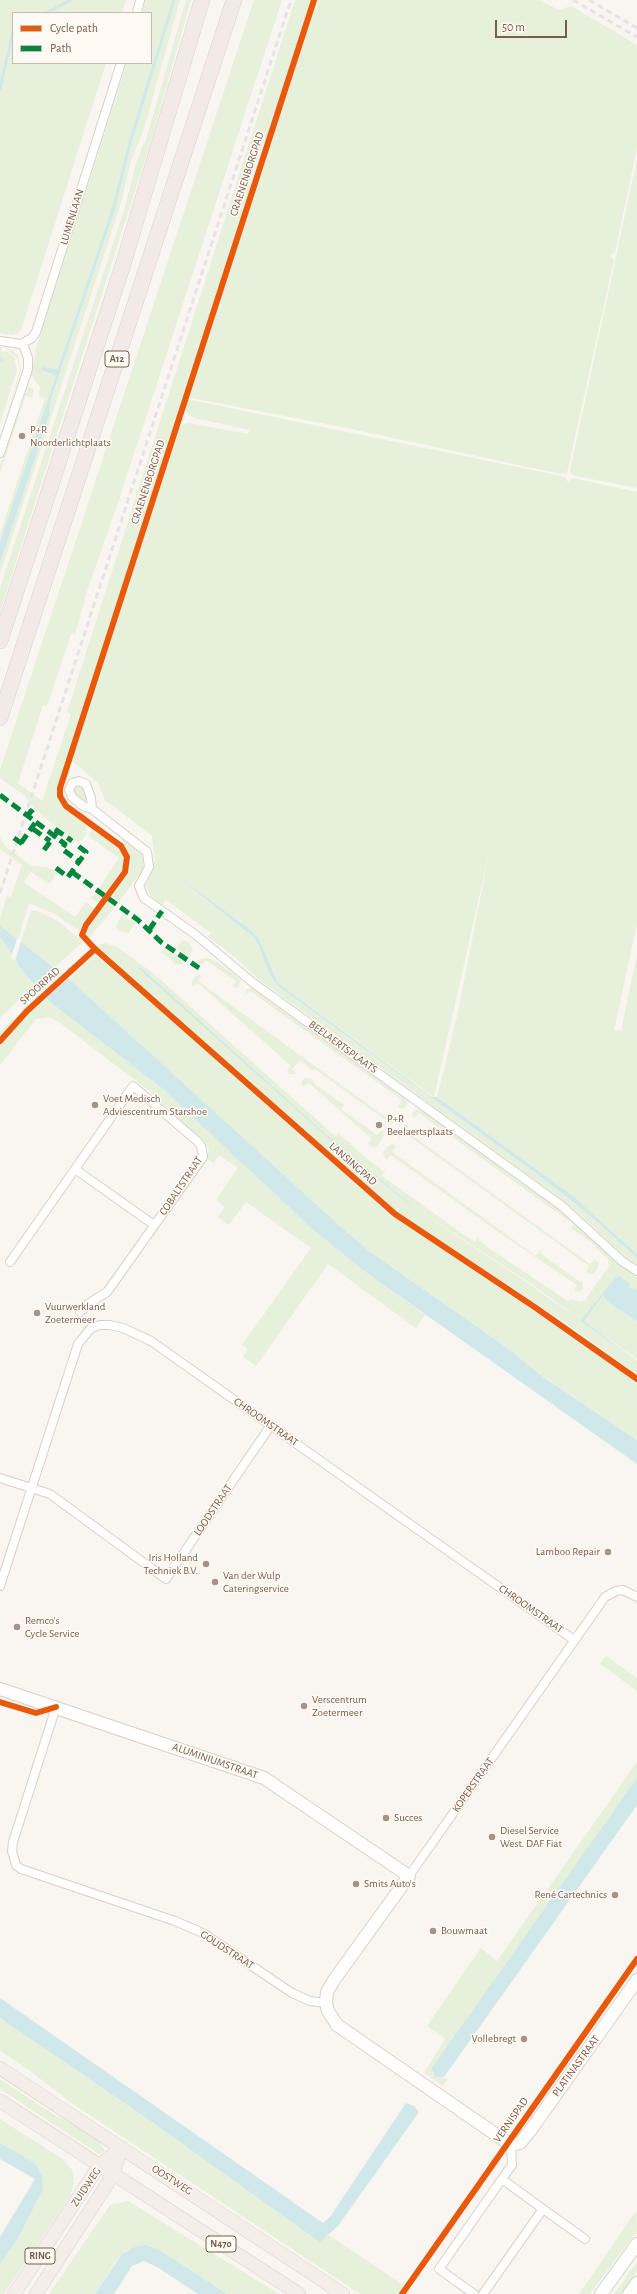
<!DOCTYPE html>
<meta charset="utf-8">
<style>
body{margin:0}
#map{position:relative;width:637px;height:2294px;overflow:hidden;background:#f9f5f0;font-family:"Alegreya Sans",sans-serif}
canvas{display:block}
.legend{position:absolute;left:12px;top:12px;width:140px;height:52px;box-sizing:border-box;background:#fffaf3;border:1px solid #cabbb1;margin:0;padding:5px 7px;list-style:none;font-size:12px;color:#7a5c4d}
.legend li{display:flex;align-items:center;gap:8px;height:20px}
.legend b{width:20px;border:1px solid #cabbb1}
.scale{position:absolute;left:495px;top:20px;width:72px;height:18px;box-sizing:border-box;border:2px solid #7a5c4d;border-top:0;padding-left:5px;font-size:12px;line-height:14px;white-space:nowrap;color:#7a5c4d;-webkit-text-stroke:3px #fffaf3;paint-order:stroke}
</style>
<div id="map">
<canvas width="637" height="2294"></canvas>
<ul class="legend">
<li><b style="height:5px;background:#e8590c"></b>Cycle path</li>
<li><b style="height:5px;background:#00873e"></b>Path</li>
</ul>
<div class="scale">50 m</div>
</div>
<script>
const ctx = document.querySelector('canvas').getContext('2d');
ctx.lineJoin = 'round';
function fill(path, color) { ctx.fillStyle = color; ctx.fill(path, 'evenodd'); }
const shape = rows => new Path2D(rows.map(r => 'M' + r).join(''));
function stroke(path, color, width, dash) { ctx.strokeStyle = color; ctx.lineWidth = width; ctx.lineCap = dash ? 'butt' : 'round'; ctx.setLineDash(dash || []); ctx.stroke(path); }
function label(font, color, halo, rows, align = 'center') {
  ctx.font = font + ' "Alegreya Sans",sans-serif'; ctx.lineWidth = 3; ctx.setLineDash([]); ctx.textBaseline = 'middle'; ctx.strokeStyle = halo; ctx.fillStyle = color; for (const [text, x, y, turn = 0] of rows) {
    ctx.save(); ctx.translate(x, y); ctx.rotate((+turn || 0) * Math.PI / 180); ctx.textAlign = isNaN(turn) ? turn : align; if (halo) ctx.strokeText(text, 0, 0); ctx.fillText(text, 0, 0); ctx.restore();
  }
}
fill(shape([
 [0,0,126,0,122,13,13,13,13,63,106,63,22,327,18,333,12,335,0,333],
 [145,0,180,0,143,132,131,161,121,203,0,574,0,563,61,371,41,370,56,375,0,542,0,534,45,398,39,397,40,387,31,375,37,344,127,63,151,63,151,13,143,13],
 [186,0,191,0,150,144,0,612,0,588,126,204,135,166,147,136],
 [254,0,282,0,118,503,87,591,75,635,71,634,47,706,43,705,18,783,42,801,71,714,67,712,295,0,312,0,279,103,274,111,251,179,251,189,60,778,57,791,61,803,88,826,84,831,87,833,79,844,35,810,26,797,0,778,0,770],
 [317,0,539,0,559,10,571,6,637,45,637,147,615,253,610,256,614,260,567,473,561,474,347,428,192,398,191,400,561,476,565,477,568,482,572,478,637,492,637,924,614,1030,621,1031,637,954,637,1254,573,1196,437,1097,457,1016,490,849,434,1097,278,983,266,958,252,931,175,874,253,937,258,944,270,975,278,986,537,1174,587,1213,637,1258,637,1264,621,1253,572,1207,258,979,235,957,208,937,211,933,166,900,163,905,151,896,146,885,155,861,152,836,105,800,98,783,71,760,177,430,182,425,189,423,248,434,250,430,194,418,187,413,185,409],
 [637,159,637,488,576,476,571,474,570,471],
 [0,346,2,347,1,351,8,352,14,358,17,370,0,424],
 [4,347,12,350,18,356,21,371,0,437,20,371,17,358],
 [28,387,33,388,34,392,31,398,26,395,0,472,0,466],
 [77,785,83,788,87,799,86,802,75,794,73,790],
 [93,829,119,849,125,857,123,869,106,893,99,888,119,858,88,836],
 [0,837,6,847,32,866,47,867,57,873,49,884,31,872,24,882,27,885,75,917,86,902,94,908,79,931,55,914,29,903,18,940,21,941,31,911,35,910,58,921,83,942,55,967,8,934,0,926,0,918,7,896,11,897,22,865,0,849],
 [123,839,141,852,145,861,143,869,119,902,110,896,127,872,131,864,128,851,121,843],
 [96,893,103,898,99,903,90,898],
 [107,901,115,907,88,939,85,931],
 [123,912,122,916,124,913,124,917,126,915,125,918,127,916,127,919,129,917,128,920,130,918,129,921,132,919,131,922,133,920,132,923,135,921,134,924,136,922,129,933,119,931,116,926],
 [0,937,23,972,34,985,0,1018],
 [183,940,188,942,193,948,188,959,186,958,187,955,185,957,186,954,184,956,185,953,183,955,183,952,180,954,182,951,180,953,181,950,178,952,179,949,175,950],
 [105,943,117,947,154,974,335,1136,340,1131,339,1134,370,1161,383,1171,386,1169,382,1176,474,1242,479,1237,479,1240,486,1246,568,1301,571,1299,581,1302,585,1300,609,1266,608,1258,595,1248,596,1246,572,1229,570,1231,573,1224,419,1113,414,1118,412,1115,413,1111,420,1109,567,1215,615,1261,637,1278,637,1359,531,1284,414,1207,321,1130,139,968,329,1139,406,1202,530,1285,637,1361,637,1375,563,1321,407,1220,378,1197,95,946],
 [165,946,164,949,166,947,165,950,167,948,167,951,169,949,168,952,170,950,170,953,172,951,171,954,173,952,172,955,175,953,174,956,176,954,175,957,177,955,177,958,179,956,178,959,180,957,179,960,181,958,181,961,183,959,182,962,184,960,185,962,179,965,173,964,174,962,161,952],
 [94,956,98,957,147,999,373,1199,416,1231,637,1381,637,1440,543,1377,506,1347,369,1251,340,1226,69,979],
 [207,958,214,960,239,978,240,982,237,988,233,987,236,981,206,960,202,965,199,963,195,964,200,959],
 [197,975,202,975,198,981,388,1119,393,1113,396,1118,394,1123,386,1124,387,1121,315,1069,313,1071,300,1060,292,1069,296,1074,289,1074,287,1071,291,1066,198,983,192,987,192,981],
 [252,988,404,1098,407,1102,406,1106,402,1109,398,1107,402,1100,250,991,244,996,247,989],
 [39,995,40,996,0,1037,0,1032,7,1025],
 [46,998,163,1089,310,1227,364,1271,425,1315,416,1328,328,1264,256,1366,243,1357,248,1349,242,1345,311,1248,246,1202,229,1225,218,1217,225,1207,216,1200,238,1168,219,1155,213,1163,207,1158,209,1148,201,1140,148,1090,59,1022,50,1017,36,1019,0,1065,0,1045,27,1014],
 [304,1078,310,1078,314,1081,313,1083,342,1104,345,1103,341,1109,377,1135,383,1130,384,1136,378,1145,374,1147,369,1146,368,1144,372,1139,309,1083,303,1087,302,1082],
 [403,1125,409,1125,406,1131,590,1264,595,1259,599,1263,597,1269,593,1274,586,1273,589,1266,405,1133,399,1138,398,1133],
 [392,1144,396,1146,392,1152,536,1256,541,1250,541,1254,579,1281,582,1281,583,1288,579,1292,574,1291,577,1285,501,1234,391,1155,386,1160,383,1153,388,1146],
 [606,1656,637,1678,637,1691,600,1664],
 [637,1762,637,1778,438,2076,448,2079,443,2086,424,2073,445,2039,427,2026,481,1948,497,1961],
 [0,2018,152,2122,320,2241,329,2235,404,2286,398,2294,360,2294,73,2104,29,2070,0,2051],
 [0,2079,53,2114,92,2134,101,2144,105,2151,99,2154,0,2089],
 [0,2119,64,2160,73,2171,74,2179,72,2191,68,2199,4,2294,0,2294,0,2264,17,2240,43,2188,35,2163,0,2143],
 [128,2201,279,2294,227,2294,153,2247,127,2250,118,2258,95,2294,49,2294,110,2205],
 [636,2211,637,2231,590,2294,579,2294],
 [637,2262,637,2271,622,2294,614,2294]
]), '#e7f0db');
fill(shape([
 [42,367,61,370,52,397,49,409,50,412,0,563,0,542,56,375,41,370],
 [175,874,252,931,259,940,278,983,432,1097,437,1097,573,1196,637,1254,637,1258,587,1213,537,1174,278,986,270,975,258,944,253,937],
 [0,926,69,979,340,1226,369,1251,506,1347,543,1377,637,1440,637,1464,364,1271,310,1227,163,1089,49,1001,23,972,0,937],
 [140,967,321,1130,414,1207,581,1320,615,1278,620,1276,630,1285,629,1288,637,1290,637,1321,608,1302,603,1295,584,1321,637,1361,530,1285,406,1202,329,1139,138,968],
 [637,1778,637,1805,444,2077,435,2077,432,2068],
 [0,1998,323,2223,330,2217,406,2103,414,2106,419,2112,338,2226,320,2242,152,2122,0,2018],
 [0,2143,35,2163,42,2176,43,2189,17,2240,0,2264,0,2237,35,2179,0,2159],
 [145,2245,158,2249,227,2294,198,2294,157,2267,144,2261,132,2266,114,2294,95,2294,122,2254,137,2246]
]), '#d0e8ea');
fill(shape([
 [17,939,21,941,15,961,11,957],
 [56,966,70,977,45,999,33,986]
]), '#f9f5f0');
stroke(shape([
 [46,13,71,0],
 [0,89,13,32],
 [0,360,2,361],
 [58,373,113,210,130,143,174,0]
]), '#d0e8ea', 3);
const street = shape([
 [137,13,140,0],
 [0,341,21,344,32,338,36,332,121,63],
 [0,453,28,369,28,358,23,344],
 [92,809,91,798,86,784,79,781,72,783,69,790,72,797,83,806,92,809,147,852,149,867,139,886,144,898,196,935,252,982,562,1206,622,1261,637,1271],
 [75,1169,154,1225],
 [10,1262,133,1086,197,1141,201,1146,203,1157,107,1292,88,1304,80,1312],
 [0,1478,50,1494,166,1579,271,1425],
 [0,1586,78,1344,91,1328,100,1325,110,1325,123,1328,151,1341,574,1640],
 [56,1707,13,1842,12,1851,16,1865,21,1869,175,1921,203,1933,292,1993,310,2001,326,2003],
 [409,1876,605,1597,616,1591,623,1590,637,1597],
 [543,2209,585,2239],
 [474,2294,439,2269,502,2179],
 [483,2294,543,2209,502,2179,512,2165,511,2145]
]);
const secondary = shape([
 [0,1689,264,1778,409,1876,334,1980,327,1992,326,2003,328,2011,337,2025,511,2145,520,2143,530,2131,637,1980],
 [601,2294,637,2244],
 [629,2294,637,2283]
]);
const primary = shape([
 [0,2068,343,2294],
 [0,2101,299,2294],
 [14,2294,99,2166,121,2147],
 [36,2294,113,2175,121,2147]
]);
const highway = shape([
 [0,641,122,268,202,0],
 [0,718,234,0]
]);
stroke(street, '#d7d1cb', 10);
stroke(secondary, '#d9d2cb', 14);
stroke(primary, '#dad1cc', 14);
stroke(highway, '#dad1cc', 16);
stroke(street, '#fefefd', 8);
stroke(secondary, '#fefefd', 12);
stroke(primary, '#f3eee8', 13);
stroke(highway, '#f2eae7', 15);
stroke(shape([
 [573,0,637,37],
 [589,0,637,28],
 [0,893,291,0]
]), '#e6e3e7', 3, [6, 4]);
stroke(shape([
 [0,795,65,844,62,849,80,862],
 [27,817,31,811,34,814],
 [33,829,50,841],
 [55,829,72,841],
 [14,838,24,845],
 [21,843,35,823],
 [44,850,58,831],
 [56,868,68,877,86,852,77,845],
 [72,872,138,920,161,942,199,968],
 [149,930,162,911]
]), '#00873e', 5, [10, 5]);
stroke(shape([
 [314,0,60,788,60,796,66,806,121,846,127,857,125,872,86,925,82,935,95,949,395,1214,536,1308,637,1379],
 [0,1041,27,1011,95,949],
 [0,1702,36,1713,56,1707],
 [402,2294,637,1959]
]), '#e8590c', 6);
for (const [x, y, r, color] of [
 [22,436,4,"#a69286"],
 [95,1105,4,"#a69286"],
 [379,1125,4,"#a69286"],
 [37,1313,4,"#a69286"],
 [608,1552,4,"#a69286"],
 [206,1564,4,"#a69286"],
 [215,1582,4,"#a69286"],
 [17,1627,4,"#a69286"],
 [304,1706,4,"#a69286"],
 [386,1818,4,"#a69286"],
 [492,1837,4,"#a69286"],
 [356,1884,4,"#a69286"],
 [615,1895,4,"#a69286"],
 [433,1931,4,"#a69286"],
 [524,2039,4,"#a69286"]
]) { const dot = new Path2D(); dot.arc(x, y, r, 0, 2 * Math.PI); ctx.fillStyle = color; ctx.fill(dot); stroke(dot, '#fffaf3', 1.5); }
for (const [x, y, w] of [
 [117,359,24],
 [221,2244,30],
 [40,2256,30]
]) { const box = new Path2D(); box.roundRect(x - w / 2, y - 8, w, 16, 3); ctx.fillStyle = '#fffaf3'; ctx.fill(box); stroke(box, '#7a5c4d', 1); }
label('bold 10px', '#7a5c4d', null, [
 ["A12",117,359],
 ["N470",221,2244],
 ["RING",40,2256]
]);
label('11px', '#7a5c4d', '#fffaf3', [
 ["CRAENENBORGPAD",247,174,-72],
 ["LUMENLAAN",72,217,-73],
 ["CRAENENBORGPAD",148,482,-72],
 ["SPOORPAD",40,986,-42],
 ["BEELAERTSPLAATS",343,1047,36],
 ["LANSINGPAD",353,1164,41],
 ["COBALTSTRAAT",181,1186,-56],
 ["CHROOMSTRAAT",266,1422,35],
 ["LOODSTRAAT",213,1510,-56],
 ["CHROOMSTRAAT",531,1609,35],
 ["ALUMINIUMSTRAAT",215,1761,19],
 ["KOPERSTRAAT",473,1785,-55],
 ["GOUDSTRAAT",227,1950,33],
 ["PLATINASTRAAT",576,2066,-54],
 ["VERNISPAD",511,2120,-55],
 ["OOSTWEG",172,2180,33],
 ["ZUIDWEG",86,2187,-56]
]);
label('11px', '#7a5c4d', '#fffaf3', [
 ["P+R",30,430],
 ["Noorderlichtplaats",30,443],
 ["Voet Medisch",103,1099],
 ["Adviescentrum Starshoe",103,1112],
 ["P+R",387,1119],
 ["Beelaertsplaats",387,1132],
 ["Vuurwerkland",45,1307],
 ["Zoetermeer",45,1320],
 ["Lamboo Repair",600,1552,"right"],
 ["Iris Holland",198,1558,"right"],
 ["Techniek B.V.",198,1571,"right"],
 ["Van der Wulp",223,1576],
 ["Cateringservice",223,1589],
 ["Remco's",25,1621],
 ["Cycle Service",25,1634],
 ["Verscentrum",312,1700],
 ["Zoetermeer",312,1713],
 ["Succes",394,1818],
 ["Diesel Service",500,1831],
 ["West. DAF Fiat",500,1844],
 ["Smits Auto's",364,1884],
 ["René Cartechnics",607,1895,"right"],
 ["Bouwmaat",441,1931],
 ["Vollebregt",516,2039,"right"]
], 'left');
</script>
